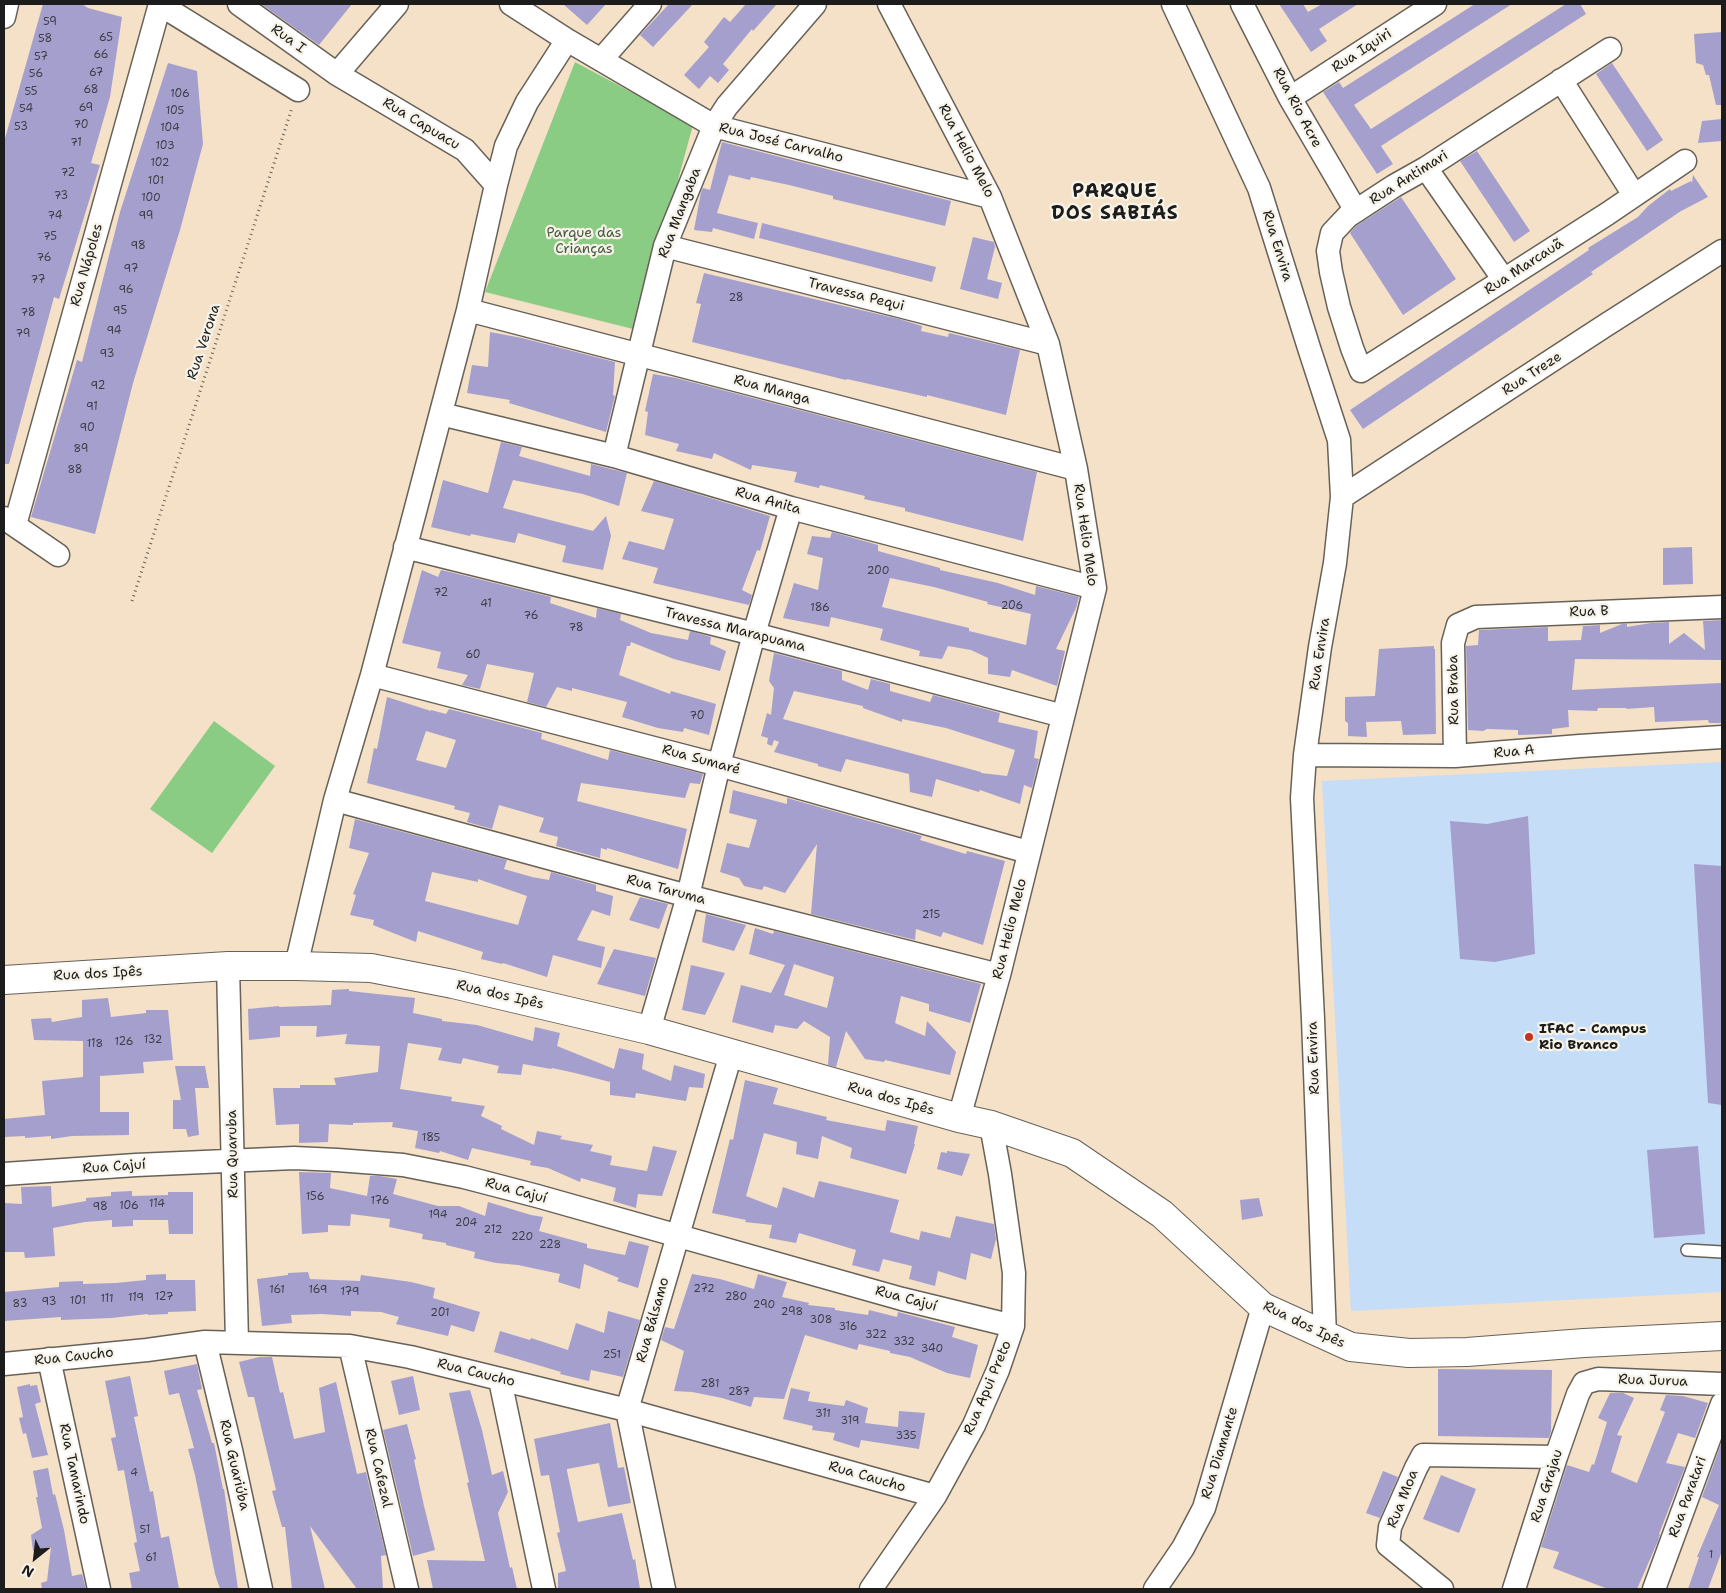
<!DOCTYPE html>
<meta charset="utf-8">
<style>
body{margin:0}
#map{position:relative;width:1726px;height:1593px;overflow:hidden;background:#f4e1c7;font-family:"Shantell Sans",sans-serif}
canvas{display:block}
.frame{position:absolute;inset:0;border:5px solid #1c1c1c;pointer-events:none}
.north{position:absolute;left:10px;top:1533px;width:50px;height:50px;-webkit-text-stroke:4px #f7f3e8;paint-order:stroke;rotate:209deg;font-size:14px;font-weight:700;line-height:20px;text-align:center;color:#1c1c1c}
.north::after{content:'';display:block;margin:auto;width:18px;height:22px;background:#1c1c1c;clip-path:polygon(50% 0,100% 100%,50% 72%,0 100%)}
</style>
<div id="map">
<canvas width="1726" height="1593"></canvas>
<div class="frame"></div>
<div class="north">N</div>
</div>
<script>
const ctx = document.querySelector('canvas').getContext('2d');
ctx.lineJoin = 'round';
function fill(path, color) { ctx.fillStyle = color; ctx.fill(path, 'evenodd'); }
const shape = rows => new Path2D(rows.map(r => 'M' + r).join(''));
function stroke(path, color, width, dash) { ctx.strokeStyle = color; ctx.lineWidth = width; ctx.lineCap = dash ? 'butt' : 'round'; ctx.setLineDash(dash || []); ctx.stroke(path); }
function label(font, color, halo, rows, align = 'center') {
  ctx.font = font + ' "Shantell Sans",sans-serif'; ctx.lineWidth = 4.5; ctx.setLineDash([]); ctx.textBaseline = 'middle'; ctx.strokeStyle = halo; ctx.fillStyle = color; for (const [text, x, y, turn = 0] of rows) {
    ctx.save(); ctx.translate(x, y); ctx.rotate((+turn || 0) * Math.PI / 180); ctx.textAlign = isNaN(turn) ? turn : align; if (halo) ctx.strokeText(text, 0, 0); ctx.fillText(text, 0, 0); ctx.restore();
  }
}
fill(shape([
 [1722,762,1722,1292,1351,1311,1322,781]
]), '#c6ddf8');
fill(shape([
 [575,62,693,125,637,330,485,292],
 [214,721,275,766,212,853,150,809]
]), '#8bcc84');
fill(shape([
 [43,4,82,4,88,8,122,17,110,97,91,163,100,165,59,299,54,297,9,464,4,464,4,142],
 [261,4,352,4,319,45],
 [563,4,606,4,587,25],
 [669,4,693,4,653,47,640,35],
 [746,4,777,4,753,31,752,29,723,64,729,70,718,83,710,76,699,89,684,75,709,47,704,42,724,17,730,22],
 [1279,4,1303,4,1308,12,1322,4,1358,4,1319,29,1327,41,1311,52],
 [1475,4,1512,4,1354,105,1371,129,1566,4,1580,4,1586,14,1381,146,1393,164,1377,174,1323,92,1339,82,1343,88],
 [1722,32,1722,105,1716,105,1709,75,1706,75,1703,65,1696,63,1694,34],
 [168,63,197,71,203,144,180,230,133,383,95,534,31,517,77,360,82,362,120,212],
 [1612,63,1663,140,1647,151,1596,74],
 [1722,119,1722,141,1698,143,1702,121],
 [722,142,951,201,945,226,833,199,833,196,789,185,751,177,750,180,729,175,717,213,758,223,754,239,713,228,712,232,694,230,701,192,703,188,710,190],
 [1477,151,1530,231,1514,242,1460,161],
 [1693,175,1708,197,1681,211,1591,272,1593,274,1363,429,1350,410,1589,250,1588,248,1638,217,1648,206,1670,189,1671,191,1691,181,1692,183],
 [1401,197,1456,279,1403,315,1350,233,1356,226],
 [762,223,936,267,932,282,759,238],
 [973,237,994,242,995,247,987,279,1002,283,998,299,960,289],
 [704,273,899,319,922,326,921,331,948,337,949,333,1020,350,1006,415,927,395,927,397,847,379,846,380,692,342,701,304,696,303],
 [490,332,522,338,615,362,613,395,615,396,606,432,509,403,510,400,467,393,472,365,488,367],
 [653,374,676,378,1037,472,1023,541,905,511,905,508,864,499,865,496,820,485,819,488,794,482,797,472,752,465,751,470,714,453,712,459,676,451,679,444,645,435,648,412,645,411],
 [501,442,522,447,519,456,590,476,591,464,627,473,619,506,583,494,513,480,503,508,593,531,606,516,611,536,603,570,562,562,566,546,518,533,515,543,471,534,470,536,431,527,443,480,488,493],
 [654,481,770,516,760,551,757,550,742,590,752,595,749,605,653,583,658,568,622,559,629,541,664,550,674,519,641,511],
 [832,532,878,545,878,551,940,568,940,570,998,583,1035,595,1036,586,1079,597,1076,608,1056,649,1065,651,1057,686,1012,670,1010,677,988,674,988,658,971,650,948,646,942,659,919,656,920,651,880,640,883,629,831,617,829,627,783,618,794,583,818,590,823,558,807,554,812,536,830,538],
 [890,578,934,587,988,602,987,604,1031,614,1026,645,969,631,969,628,882,607],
 [1692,547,1693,584,1663,585,1663,548],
 [422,570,438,577,441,570,450,572,551,597,550,603,596,618,597,608,621,614,620,620,651,633,688,640,690,631,711,637,710,644,726,651,720,671,674,659,631,642,630,646,627,646,619,675,670,694,671,691,716,704,709,735,684,728,683,732,658,728,622,717,627,702,572,688,572,691,557,687,546,707,527,702,534,673,487,664,480,689,462,685,468,675,437,668,441,652,402,643],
 [1722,620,1722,660,1575,659,1572,690,1722,683,1722,723,1709,723,1708,720,1655,722,1654,707,1626,709,1627,708,1598,708,1597,711,1568,710,1569,727,1552,729,1552,734,1518,735,1518,730,1487,729,1483,731,1468,730,1466,646,1478,645,1479,630,1548,627,1548,641,1581,640,1583,626,1600,625,1600,633,1622,624,1627,624,1627,627,1651,623,1669,622,1669,644,1684,633,1705,650,1703,621],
 [1434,646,1434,649,1435,649,1436,734,1403,735,1401,721,1366,722,1367,737,1348,736,1348,723,1345,721,1345,697,1375,696,1379,649],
 [774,653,842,671,842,680,868,690,871,679,890,684,890,691,930,702,933,695,1000,713,998,722,1038,731,1034,758,1039,759,1032,788,1024,785,1020,804,980,790,979,792,936,779,932,797,910,792,909,774,846,759,841,772,818,766,818,764,774,752,779,742,774,740,772,746,767,744,768,738,761,736,767,713,771,715,774,688,769,681],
 [794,691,863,706,863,708,902,722,902,719,946,728,1015,750,1007,776,981,773,981,772,783,719],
 [387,697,431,711,431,710,446,714,449,709,542,733,541,739,608,760,610,750,703,774,700,784,690,783,685,798,581,783,577,801,687,829,678,869,607,848,607,850,601,848,600,858,556,846,558,837,539,832,544,818,499,805,492,829,467,822,470,813,454,809,455,806,367,783,374,748,377,749],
 [426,731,456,740,446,768,416,760],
 [733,790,787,804,787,798,922,836,920,840,966,854,967,851,1005,861,983,945,943,932,941,937,916,929,915,940,811,914,817,844,785,893,764,886,762,890,744,886,739,878,720,872,727,843,749,848,757,820,729,813],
 [1528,816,1535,954,1495,962,1460,959,1450,821,1487,824],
 [355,819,507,860,504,869,532,877,549,880,551,872,596,885,596,891,613,896,610,916,592,910,577,940,605,947,601,968,553,955,547,977,503,963,502,964,481,959,483,952,418,931,416,942,373,925,374,920,350,915,356,895,353,894,369,853,349,848],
 [432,872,478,882,478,879,527,896,518,925,425,901],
 [1694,864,1722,866,1722,1105,1708,1103],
 [640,897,668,904,659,929,629,920],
 [706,914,746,925,734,951,702,942],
 [755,928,773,934,774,931,981,984,970,1023,929,1011,929,1004,901,996,895,1023,925,1036,927,1021,956,1052,950,1075,885,1060,884,1062,865,1059,846,1031,836,1067,828,1065,830,1037,804,1021,797,1029,775,1025,773,1033,732,1022,741,985,771,993,785,965,749,954],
 [794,964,834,977,827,1008,784,995],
 [614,949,656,958,645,996,597,984],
 [691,965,725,973,705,1015,682,1010],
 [349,989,349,991,415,998,413,1013,442,1019,442,1021,477,1025,533,1041,535,1027,560,1033,557,1046,614,1069,619,1048,644,1054,642,1069,671,1081,674,1065,705,1074,703,1088,689,1087,686,1101,636,1093,635,1098,610,1095,610,1082,575,1073,552,1068,551,1069,523,1064,521,1075,497,1073,499,1066,463,1058,461,1064,438,1060,442,1048,408,1043,400,1089,452,1097,451,1101,485,1106,481,1116,502,1126,501,1129,534,1145,537,1131,562,1136,560,1139,593,1145,590,1151,612,1156,610,1165,647,1171,653,1146,677,1151,662,1196,638,1194,636,1208,613,1201,616,1188,581,1178,580,1182,548,1168,530,1165,531,1161,472,1148,468,1160,440,1151,439,1153,415,1148,418,1131,392,1127,393,1122,353,1123,353,1125,329,1124,328,1142,299,1143,299,1124,276,1125,273,1088,300,1088,300,1085,336,1085,334,1078,378,1072,380,1046,345,1044,347,1034,316,1037,317,1026,280,1026,280,1037,249,1040,248,1009,279,1006,279,1007,331,1005,332,990],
 [108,998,111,1017,146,1013,146,1010,168,1010,173,1060,143,1062,144,1073,100,1076,100,1112,129,1112,129,1135,72,1136,51,1139,51,1136,25,1138,25,1136,4,1137,4,1119,45,1115,42,1081,83,1077,83,1041,34,1040,31,1019,51,1018,52,1022,82,1017,82,1000],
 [175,1066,205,1066,209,1088,195,1088,199,1135,188,1137,186,1129,173,1129,173,1100,181,1100],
 [745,1080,778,1088,773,1104,827,1117,826,1120,885,1131,887,1120,918,1126,914,1144,915,1144,906,1174,850,1158,852,1148,822,1136,818,1159,796,1154,797,1142,764,1133,746,1196,777,1208,783,1187,814,1198,819,1181,899,1200,890,1232,919,1240,921,1231,950,1238,956,1216,994,1224,996,1239,991,1259,971,1253,966,1280,938,1271,935,1286,909,1279,912,1266,883,1259,879,1272,852,1265,856,1250,799,1233,796,1243,769,1238,772,1225,745,1222,746,1220,712,1213,730,1139,733,1140],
 [1698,1146,1705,1234,1654,1238,1647,1150],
 [947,1151,970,1154,962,1176,937,1169,941,1152,947,1153],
 [299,1172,331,1173,330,1188,367,1196,370,1176,380,1176,397,1179,393,1194,438,1206,459,1206,485,1216,488,1202,531,1215,543,1217,539,1231,587,1244,587,1248,625,1255,629,1241,649,1246,638,1288,617,1281,619,1278,584,1264,580,1289,558,1282,560,1274,518,1265,496,1263,474,1258,475,1252,446,1245,446,1243,422,1239,423,1234,389,1227,390,1219,351,1214,350,1226,328,1225,328,1232,302,1234],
 [51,1186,52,1207,86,1201,86,1198,111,1196,111,1192,132,1191,132,1196,168,1195,168,1192,193,1192,193,1234,169,1234,168,1220,133,1220,133,1226,112,1227,112,1220,85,1222,53,1228,55,1256,25,1258,24,1252,4,1252,4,1203,22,1204,21,1187],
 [1259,1198,1263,1216,1242,1220,1240,1200],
 [308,1272,310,1279,360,1281,361,1275,411,1282,435,1288,433,1298,480,1312,474,1332,451,1325,448,1336,396,1324,399,1317,381,1312,351,1311,351,1316,322,1314,291,1315,292,1323,262,1326,257,1279,288,1275,288,1273],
 [166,1274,166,1280,195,1280,196,1311,168,1312,168,1314,148,1315,148,1314,111,1318,61,1320,61,1317,4,1321,4,1292,59,1287,59,1282,83,1281,83,1284,116,1283,146,1280,146,1275],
 [692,1274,720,1279,754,1289,758,1274,787,1282,782,1297,809,1303,808,1305,835,1308,835,1310,868,1315,869,1310,897,1317,898,1312,955,1327,952,1337,978,1345,970,1378,947,1373,910,1357,890,1353,890,1351,859,1344,857,1350,805,1335,784,1399,754,1397,751,1407,722,1398,692,1392,674,1391,684,1351,661,1340,665,1327,674,1329],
 [608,1311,640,1320,623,1377,591,1370,589,1381,560,1374,561,1372,494,1352,500,1331,530,1340,531,1338,568,1350,576,1323,604,1333],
 [259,1357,272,1357,280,1393,283,1392,294,1439,325,1432,319,1388,336,1382,357,1474,366,1472,386,1555,381,1556,383,1589,357,1589,310,1526,325,1589,292,1589,285,1527,282,1527,272,1491,276,1490,254,1397,248,1397,239,1362],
 [197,1364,202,1389,197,1390,212,1443,214,1443,223,1489,224,1489,238,1589,220,1589,215,1574,195,1475,188,1449,194,1448,179,1393,169,1395,164,1371],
 [1438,1369,1552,1370,1551,1431,1549,1438,1438,1436],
 [130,1376,138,1416,134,1417,150,1492,153,1491,161,1538,169,1536,179,1589,132,1589,129,1573,140,1571,134,1543,137,1542,124,1470,118,1471,111,1438,116,1437,105,1381],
 [413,1376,420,1410,399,1415,391,1381],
 [30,1384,30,1386,37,1385,41,1402,35,1404,48,1455,32,1458,26,1433,23,1434,19,1418,23,1417,17,1387],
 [791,1388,810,1392,808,1401,844,1406,846,1400,868,1408,865,1423,898,1427,899,1411,925,1413,919,1449,861,1440,859,1448,833,1440,835,1433,812,1430,813,1426,783,1419],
 [470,1390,482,1430,492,1475,503,1471,508,1492,498,1513,510,1568,512,1567,517,1589,433,1589,427,1560,485,1561,467,1483,469,1482,449,1393],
 [1610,1393,1623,1393,1634,1398,1617,1435,1622,1436,1611,1472,1637,1483,1665,1412,1660,1410,1666,1395,1683,1396,1708,1403,1695,1438,1678,1433,1666,1463,1685,1467,1659,1534,1660,1534,1658,1541,1637,1589,1608,1589,1553,1568,1559,1552,1541,1547,1567,1465,1589,1472,1592,1464,1594,1465,1607,1422,1598,1418],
 [610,1423,618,1468,624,1467,631,1503,608,1507,599,1463,567,1469,567,1471,578,1522,622,1513,633,1560,635,1559,640,1589,558,1589,558,1573,566,1571,557,1533,560,1532,549,1475,541,1476,534,1439],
 [407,1424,416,1459,414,1460,424,1506,435,1550,413,1556,383,1430],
 [1722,1441,1722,1551,1708,1589,1688,1589,1699,1557,1697,1557,1719,1505,1702,1497],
 [48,1468,53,1495,55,1494,64,1530,72,1576,82,1574,86,1589,42,1589,41,1583,47,1581,51,1547,33,1551,31,1535,42,1528,36,1497,38,1497,33,1471],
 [1383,1471,1398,1477,1380,1518,1366,1513],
 [1441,1475,1476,1489,1459,1533,1423,1519]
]), '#a59fcd');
const service = shape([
 [1687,1250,1722,1252]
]);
const minor = shape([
 [159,4,298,90],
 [239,4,337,74,465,150,496,185],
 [511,4,567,40,714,126,990,197],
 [889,4,990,197,1048,344,1076,469,1095,588,999,975,959,1118],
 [1173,4,1259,188,1309,348,1339,440,1342,497,1335,563,1320,647,1305,755,1302,798,1313,1019,1325,1336],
 [1242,4,1290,98,1356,211],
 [4,17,7,4],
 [1610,49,1426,168,1394,186,1348,216,1332,233,1328,251,1331,272,1339,307,1352,348,1361,371,1607,214,1685,161],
 [601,60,650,4],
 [337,74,397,4],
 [1561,80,1634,195],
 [1290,98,1435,4],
 [1426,168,1504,280],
 [665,246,1048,344],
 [468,310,1076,469],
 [441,414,614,456,791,508,1095,588],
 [614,456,665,246,714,126,727,106,815,4],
 [1342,497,1606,325,1722,251],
 [4,518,58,555],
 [15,525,160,4],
 [405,547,754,634,1063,716],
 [372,675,719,765,1028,852],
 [1305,755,1455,756,1580,746,1722,737],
 [1455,756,1453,643,1458,625,1476,617,1722,607],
 [335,800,688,896,999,975],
 [228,966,237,1342],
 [296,966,335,800,372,675,468,310,496,185,506,146,527,102,567,40],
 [649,1030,688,896,719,765,754,634,791,508],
 [4,1174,136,1165,294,1158,337,1160,403,1165,464,1177,537,1196,902,1299,1013,1326],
 [205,1342,231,1450,261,1589],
 [350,1346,407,1589],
 [49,1359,99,1589],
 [4,1364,147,1350,205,1342,350,1346,410,1357,627,1410,935,1496],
 [500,1380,544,1589],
 [664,1589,627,1410,731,1054],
 [871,1589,935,1496,974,1425,998,1370,1013,1326,1014,1273,1000,1174,991,1125],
 [1155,1589,1183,1548,1204,1508,1263,1307],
 [1442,1589,1388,1545,1390,1527,1416,1468,1423,1455,1556,1457],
 [1514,1589,1556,1457,1578,1394,1584,1383,1598,1379,1722,1384],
 [1654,1589,1722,1404]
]);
const tertiary = shape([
 [4,980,228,966,296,966,371,968,453,984,649,1030,959,1118,991,1125,1072,1153,1162,1214,1263,1307,1351,1347,1409,1353,1467,1352,1584,1343,1722,1336]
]);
stroke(service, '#686158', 14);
stroke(minor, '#686158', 25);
stroke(tertiary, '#686158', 30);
stroke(shape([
 [132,601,292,108]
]), '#686158', 3, [1, 4]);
stroke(service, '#fff', 11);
stroke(minor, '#fff', 22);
stroke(tertiary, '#fff', 28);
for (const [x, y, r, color] of [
 [1529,1037,5,"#c8321e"]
]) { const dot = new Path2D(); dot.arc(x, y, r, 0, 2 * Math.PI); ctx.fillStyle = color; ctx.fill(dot); stroke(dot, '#f7f3e8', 2); }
label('11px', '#3e3d48', null, [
 ["59",50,22],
 ["65",106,38],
 ["58",45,39],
 ["66",101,55],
 ["57",41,57],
 ["67",96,73],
 ["56",36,74],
 ["68",91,90],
 ["55",31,92],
 ["106",180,94],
 ["69",86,108],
 ["54",26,109],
 ["105",175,111],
 ["70",81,125],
 ["53",21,127],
 ["104",170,128],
 ["71",76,143],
 ["103",165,146],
 ["102",160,163],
 ["72",68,173],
 ["101",156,181],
 ["73",61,196],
 ["100",151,198],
 ["74",55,216],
 ["99",146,216],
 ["75",50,237],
 ["98",138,246],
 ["76",44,258],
 ["97",131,269],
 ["77",38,280],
 ["96",126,290],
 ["28",736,298],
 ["95",120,311],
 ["78",28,313],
 ["94",114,331],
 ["79",23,334],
 ["93",107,354],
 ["92",98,386],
 ["91",92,407],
 ["90",87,428],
 ["89",81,449],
 ["88",75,470],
 ["200",878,571],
 ["72",441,593],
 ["41",486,604],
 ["206",1012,606],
 ["186",820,608],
 ["76",531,616],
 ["78",576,628],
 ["60",473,655],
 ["70",697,716],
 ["215",931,915],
 ["132",153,1040],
 ["126",124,1042],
 ["118",95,1044],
 ["185",431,1138],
 ["156",315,1197],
 ["176",380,1201],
 ["114",157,1204],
 ["106",129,1206],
 ["98",100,1207],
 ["194",438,1215],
 ["204",466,1223],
 ["212",493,1230],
 ["220",522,1237],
 ["228",550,1245],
 ["272",704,1289],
 ["161",277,1290],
 ["169",318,1290],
 ["179",350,1292],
 ["127",164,1297],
 ["280",736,1297],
 ["119",136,1298],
 ["111",107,1299],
 ["101",78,1301],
 ["93",49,1302],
 ["83",20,1304],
 ["290",764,1305],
 ["298",792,1312],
 ["201",440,1313],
 ["308",821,1320],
 ["316",848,1327],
 ["322",876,1335],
 ["332",904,1342],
 ["340",932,1349],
 ["251",612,1355],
 ["281",710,1384],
 ["287",739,1392],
 ["311",823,1414],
 ["319",850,1421],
 ["335",906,1436],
 ["4",134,1473],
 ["51",145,1530],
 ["1",1711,1555],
 ["61",151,1558]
]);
label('14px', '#1c1c1c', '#f7f3e8', [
 ["Rua I",288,39,36],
 ["Rua Iquiri",1362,51,-33],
 ["Rua Rio Acre",1297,108,62],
 ["Rua Capuacu",421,124,31],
 ["Rua José Carvalho",781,143,14],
 ["Rua Helio Melo",966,151,62],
 ["Rua Antimari",1409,178,-32],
 ["Rua Mangaba",680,213,-69],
 ["Rua Envira",1277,246,73],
 ["Rua Nápoles",87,265,-74],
 ["Rua Marcauã",1524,267,-33],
 ["Travessa Pequi",856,295,14],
 ["Rua Verona",204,342,-72],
 ["Rua Treze",1532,374,-33],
 ["Rua Manga",772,390,15],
 ["Rua Anita",768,501,16],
 ["Rua Helio Melo",1085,535,82],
 ["Rua B",1589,612,-2],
 ["Travessa Marapuama",735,630,14],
 ["Rua Envira",1320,654,-81],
 ["Rua Braba",1454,690,-91],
 ["Rua A",1514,752,-5],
 ["Rua Sumaré",701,760,15],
 ["Rua Taruma",666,890,15],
 ["Rua Helio Melo",1010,929,-76],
 ["Rua dos Ipês",98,974,-3],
 ["Rua dos Ipês",500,995,13],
 ["Rua Envira",1314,1058,-92],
 ["Rua dos Ipês",891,1099,16],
 ["Rua Quaruba",233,1154,-91],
 ["Rua Cajuí",114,1167,-4],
 ["Rua Cajuí",516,1191,15],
 ["Rua Cajuí",906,1299,15],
 ["Rua Bálsamo",653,1320,-74],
 ["Rua dos Ipês",1304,1325,26],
 ["Rua Caucho",74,1357,-6],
 ["Rua Caucho",476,1373,14],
 ["Rua Jurua",1653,1381,2],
 ["Rua Apui Preto",988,1388,-67],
 ["Rua Diamante",1220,1453,-73],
 ["Rua Guariúba",234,1465,77],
 ["Rua Cafezal",378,1468,77],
 ["Rua Tamarindo",74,1474,78],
 ["Rua Caucho",867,1477,16],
 ["Rua Grajau",1547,1486,-72],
 ["Rua Paratari",1688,1497,-70],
 ["Rua Moa",1403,1499,-68]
]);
label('14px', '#435a40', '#f7f3e8', [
 ["Parque das",584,233],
 ["Crianças",584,249]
]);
label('bold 14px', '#1c1c1c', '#f7f3e8', [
 ["IFAC - Campus",1539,1029],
 ["Rio Branco",1539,1045]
], 'left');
ctx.letterSpacing = '1px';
label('bold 19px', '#1c1c1c', '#f7f3e8', [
 ["PARQUE",1115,192],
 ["DOS SABIÁS",1115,214]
]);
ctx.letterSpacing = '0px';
</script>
